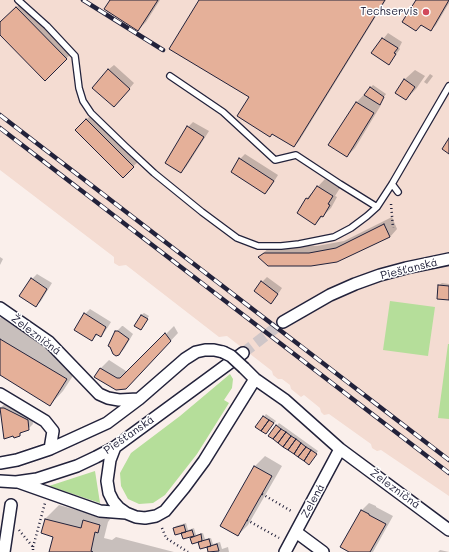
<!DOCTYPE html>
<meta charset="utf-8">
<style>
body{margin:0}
canvas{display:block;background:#faefeb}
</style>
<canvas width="449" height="552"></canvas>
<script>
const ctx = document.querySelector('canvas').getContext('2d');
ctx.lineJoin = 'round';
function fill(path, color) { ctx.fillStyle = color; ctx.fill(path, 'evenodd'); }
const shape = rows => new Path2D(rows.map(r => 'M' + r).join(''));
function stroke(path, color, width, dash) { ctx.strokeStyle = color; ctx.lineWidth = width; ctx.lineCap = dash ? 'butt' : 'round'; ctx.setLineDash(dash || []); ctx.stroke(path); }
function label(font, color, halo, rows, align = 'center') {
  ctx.font = font + ' Mali,sans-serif'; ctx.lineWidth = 3; ctx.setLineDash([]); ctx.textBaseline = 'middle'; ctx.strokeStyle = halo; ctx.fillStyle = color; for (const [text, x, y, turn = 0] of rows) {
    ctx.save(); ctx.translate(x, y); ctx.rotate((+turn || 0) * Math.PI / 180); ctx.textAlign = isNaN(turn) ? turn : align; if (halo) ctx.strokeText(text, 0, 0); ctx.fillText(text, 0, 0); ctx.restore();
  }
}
fill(shape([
 [0,0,449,0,449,496,381,450,377,451,372,448,371,444,329,414,324,415,321,412,320,408,304,395,301,397,291,389,290,385,282,379,278,379,273,375,272,371,227,336,219,337,126,265,119,266,114,263,114,257,0,170]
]), '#f4dcd2');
fill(shape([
 [390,301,435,307,428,356,383,350],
 [448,344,449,344,449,419,438,418],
 [230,374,233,379,232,388,224,400,229,403,197,454,165,495,153,503,139,504,128,499,121,486,120,473,131,453,180,416],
 [95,471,100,503,49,486]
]), '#b5de9a');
fill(shape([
 [24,0,74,51,45,79,0,34,0,23],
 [111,0,160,0,146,22,138,30],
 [200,0,386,0,299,141,294,146,250,97],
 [417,0,449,0,449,3,436,25,431,30,421,25,416,30],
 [388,33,402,42,399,48,400,49,389,64,372,53],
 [114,65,134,83,119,101,108,70],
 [415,70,425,76,416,89,406,99,404,80],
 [430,74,433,76,427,84,424,82],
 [373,85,386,94,379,104,381,105,355,148,347,156,356,103],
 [94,112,141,159,123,176,76,130],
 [193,122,209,131,186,167,181,172,188,127],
 [245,154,278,175,270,188,265,193,240,159],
 [325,179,340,188,335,196,337,197,331,208,315,224,298,213,307,198],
 [392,217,397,229,390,237,337,261,259,257,272,245,317,246,344,241],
 [0,257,3,259,0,265],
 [37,274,52,283,41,301,36,306,32,279],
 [267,277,282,288,276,297,262,282],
 [442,283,449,284,449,299,438,298,439,285],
 [90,309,111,322,106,330,101,336,98,334,92,340,85,314],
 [144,313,149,316,141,329,141,315],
 [1,317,80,365,63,391,50,405,0,374,0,318],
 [122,326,123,326,133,334,124,349,118,355,110,342,116,332],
 [174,326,178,333,134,380,96,377,101,368,109,360,126,371,129,371],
 [6,403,32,415,33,424,28,429,23,431,19,435,0,408],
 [266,414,276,421,266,433,257,426],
 [279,423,318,451,311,462,269,435],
 [265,456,282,466,248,525,238,535,255,466],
 [369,503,376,506,376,507,393,516,373,552,351,552,361,511],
 [59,505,91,514,113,511,111,518,108,522,104,538,112,540,116,537,174,552,50,552,54,536,42,532,45,519],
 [186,523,188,530,194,528,196,535,203,533,205,539,211,538,213,544,220,542,222,549,228,547,229,552,216,552,216,551,209,552,207,546,199,541,192,543,190,536,174,528,176,526],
 [440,550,449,552,438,552]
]), '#0003');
const building = shape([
 [110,0,158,0,138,31,104,9,110,0],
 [199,0,385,0,294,147,272,134,270,137,237,116,249,97,169,49,199,0],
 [416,0,449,0,431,31,421,25,416,31,402,22,416,0],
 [16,7,67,59,45,81,0,35,0,22,16,7],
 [382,38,398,48,394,53,396,54,389,65,371,53,382,38],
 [108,69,130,89,114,107,92,88,108,69],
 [404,79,415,87,406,100,395,93,404,79],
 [370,87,384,97,380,105,364,95,370,87],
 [356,102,374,113,347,157,328,145,356,102],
 [86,119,134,167,123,178,75,130,86,119],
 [187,126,204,137,181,173,165,163,187,126],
 [449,138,449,154,442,149,449,138],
 [239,158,274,181,265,194,231,172,239,158],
 [317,186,333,196,328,204,330,205,323,217,321,216,315,225,297,213,306,198,308,199,317,186],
 [384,224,390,237,337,262,311,266,268,266,258,257,264,253,309,253,336,248,384,224],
 [31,278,47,289,36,307,19,296,31,278],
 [261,281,278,294,271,304,254,291,261,281],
 [438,285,449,286,449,300,437,299,438,285],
 [84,313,106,327,101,337,96,334,92,341,74,330,84,313],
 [141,315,148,319,141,330,134,326,141,315],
 [115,331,118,331,129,339,119,355,116,356,113,354,110,347,108,346,115,331],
 [165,333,171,341,126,389,116,390,94,377,100,368,117,378,120,378,165,333],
 [0,339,67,379,50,406,0,375,0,339],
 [0,408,4,408,28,420,29,430,20,433,20,436,14,438,13,436,4,439,0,408],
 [263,416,269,420,261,431,255,427,263,416],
 [269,420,274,423,266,434,261,431,269,420],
 [276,425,281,429,273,439,268,436,276,425],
 [281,429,286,432,278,443,273,439,281,429],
 [286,432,291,436,283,447,278,443,286,432],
 [291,436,296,439,288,450,283,447,291,436],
 [296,439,301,443,294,454,288,450,296,439],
 [301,443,306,447,298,457,294,454,301,443],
 [306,447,311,450,304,461,298,457,306,447],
 [311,450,317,454,309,465,304,461,311,450],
 [254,466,272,476,238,536,220,526,254,466],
 [361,510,369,514,369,515,386,524,370,552,349,552,340,547,361,510],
 [45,519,81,528,83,520,100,525,98,533,95,532,91,551,93,552,49,552,53,537,41,533,45,519],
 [184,525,186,532,175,535,173,528,184,525],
 [192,530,194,536,183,539,181,533,192,530],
 [201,534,202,541,192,544,190,538,201,534],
 [209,539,211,546,200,549,198,542,209,539],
 [217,544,219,551,208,552,207,547,217,544]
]);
fill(building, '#e5b099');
stroke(building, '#22223b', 1);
stroke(shape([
 [243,353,283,322]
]), '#cfc6c8', 11, [11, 5.5]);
const lane = shape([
 [18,0,47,26,75,56,79,88,83,101,91,113,125,146,154,173,202,212,237,238,258,246,281,246,299,244,334,237,351,228,367,216,377,207,392,184,449,86],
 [170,76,223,112,275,160,296,155,340,184,377,207],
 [392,184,398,192]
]);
const street = shape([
 [0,308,49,342,99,394,108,398,119,400,138,399],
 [283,322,330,295,355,284,380,275,406,268,449,259],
 [244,368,255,379,285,400,340,449,449,530],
 [0,394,45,421,53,431,50,449],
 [115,447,110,460,107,481,109,493,113,501,119,508,126,513,136,517,145,518,156,516,165,511,184,488,204,461,255,379],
 [0,463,17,460,50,449,107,423,139,399,185,359,196,352,205,350,214,350,223,352],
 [0,481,16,482,37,479,77,466,96,457,115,447,243,353],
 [18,482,100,511,126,513],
 [296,532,323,552],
 [4,552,11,505],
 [285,552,340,449]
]);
stroke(lane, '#22223b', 8);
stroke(street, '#22223b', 14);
stroke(shape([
 [391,204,393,228],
 [262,494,293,512],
 [247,520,279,538],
 [162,528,166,538,188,552],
 [19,530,33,547,33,552],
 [33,547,45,503]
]), '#22223b', 2.5, [1, 3]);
stroke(lane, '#fff', 5.5);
stroke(street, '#fff', 11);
const rail = shape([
 [83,0,163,50],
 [0,115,449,460],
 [0,128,449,473]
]);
stroke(rail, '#22223b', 4.5);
stroke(rail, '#fff', 3, [9]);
const streetBridge = shape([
 [223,352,231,356,244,368]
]);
stroke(streetBridge, '#22223b', 14, []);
stroke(streetBridge, '#fff', 11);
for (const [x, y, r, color] of [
 [426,12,4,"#d1495b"]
]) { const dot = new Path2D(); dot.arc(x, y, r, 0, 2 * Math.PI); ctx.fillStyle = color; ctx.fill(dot); stroke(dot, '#fff', 1.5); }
label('11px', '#22223b', '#fff', [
 ["Techservis",418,12]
], 'right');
label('11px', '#22223b', '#fff', [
 ["Piešťanská",409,269,-14],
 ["Železničná",36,335,37],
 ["Piešťanská",129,435,-35],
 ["Železničná",395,489,36],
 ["Zelená",313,501,-62]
]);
</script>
